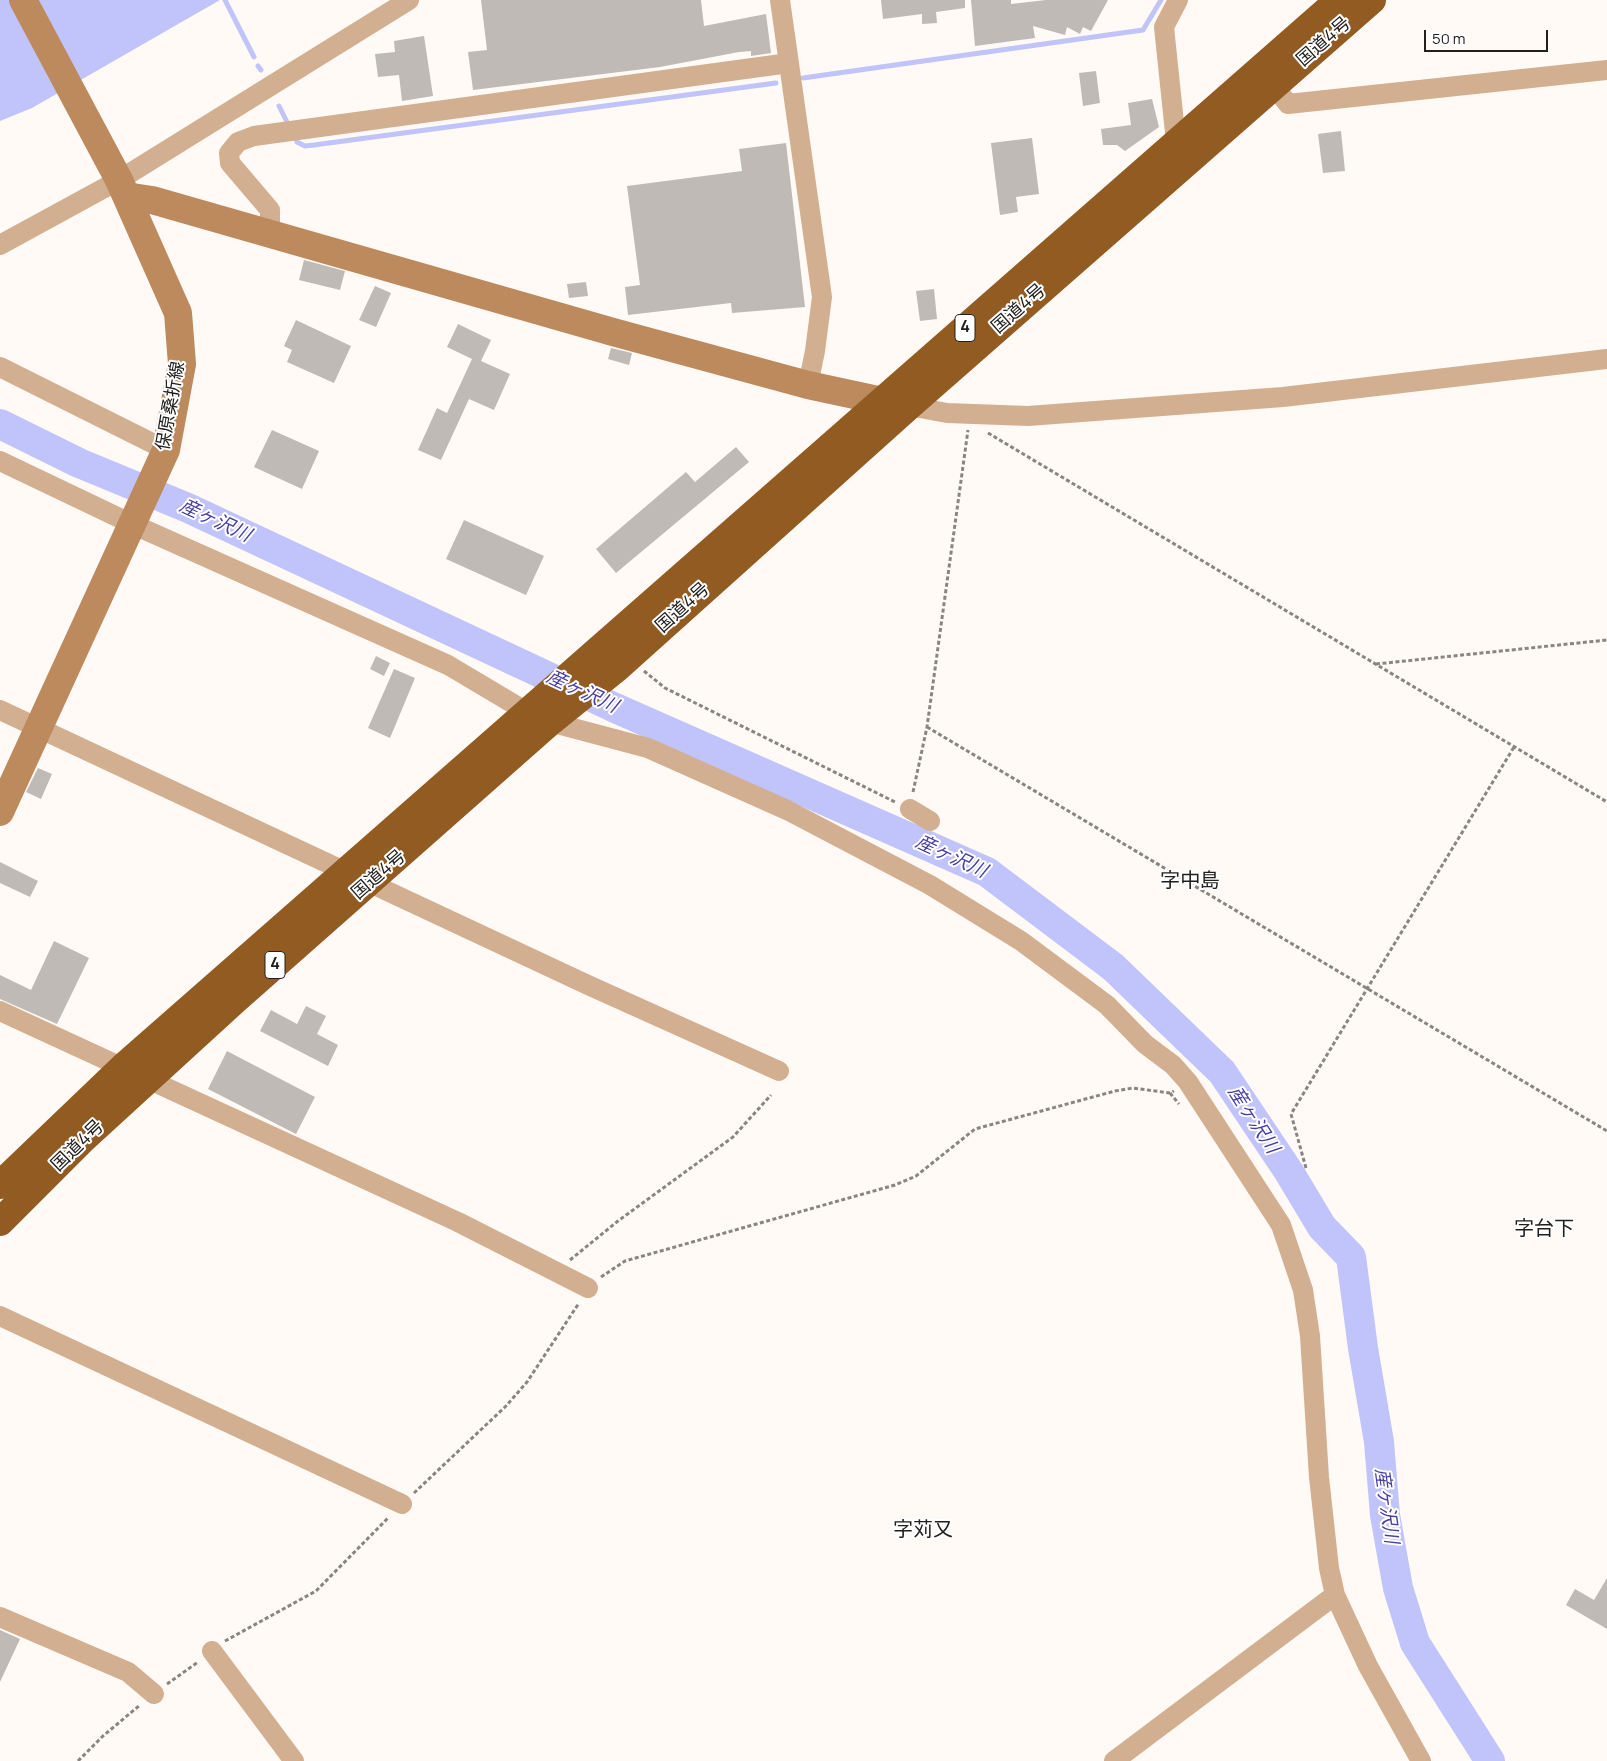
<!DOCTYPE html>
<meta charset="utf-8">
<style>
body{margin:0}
#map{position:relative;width:1607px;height:1761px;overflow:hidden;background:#fffaf5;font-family:Manrope,sans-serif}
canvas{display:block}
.scale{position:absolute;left:1424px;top:30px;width:124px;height:22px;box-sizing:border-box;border:2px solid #22201f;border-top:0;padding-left:6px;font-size:15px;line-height:18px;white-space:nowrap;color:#22201f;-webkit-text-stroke:4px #fff;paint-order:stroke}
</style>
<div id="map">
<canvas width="1607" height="1761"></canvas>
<div class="scale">50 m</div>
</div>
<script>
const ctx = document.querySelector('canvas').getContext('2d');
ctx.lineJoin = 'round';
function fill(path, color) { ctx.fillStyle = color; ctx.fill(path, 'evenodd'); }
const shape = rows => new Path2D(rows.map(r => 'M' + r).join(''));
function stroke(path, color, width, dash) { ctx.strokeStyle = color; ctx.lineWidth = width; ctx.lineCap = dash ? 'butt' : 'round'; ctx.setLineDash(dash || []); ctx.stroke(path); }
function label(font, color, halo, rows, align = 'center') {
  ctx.font = font + ' Manrope,"Noto Sans JP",sans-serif'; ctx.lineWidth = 4; ctx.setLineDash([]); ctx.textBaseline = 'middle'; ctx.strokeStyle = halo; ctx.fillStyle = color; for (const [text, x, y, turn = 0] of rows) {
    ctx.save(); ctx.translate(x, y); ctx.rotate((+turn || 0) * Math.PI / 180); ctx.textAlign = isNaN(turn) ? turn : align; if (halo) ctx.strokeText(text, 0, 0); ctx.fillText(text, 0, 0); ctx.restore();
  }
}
fill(shape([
 [0,0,220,0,32,108,0,121]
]), '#c1c4fb');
stroke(shape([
 [225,0,254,57],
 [258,66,261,70],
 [803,78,1143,30,1161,0],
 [279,106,288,124],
 [296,139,297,142,305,146,314,145,776,83]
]), '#c1c4fb', 5);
stroke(shape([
 [0,424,79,463,188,508,613,707,987,872,1113,967,1222,1072,1289,1172,1322,1227,1351,1257,1363,1348,1379,1442,1385,1515,1398,1588,1415,1643,1490,1761]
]), '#c1c4fb', 30);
fill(shape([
 [481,0,701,0,704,26,766,14,771,53,751,56,751,51,739,52,660,67,473,90,468,52,487,50],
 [881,0,965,0,965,8,936,12,937,23,922,24,922,14,883,19],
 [971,0,1011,0,1011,4,1046,0,1108,0,1091,31,1083,27,1080,34,1067,27,1065,35,1033,26,1035,38,975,46],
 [424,36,433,96,402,101,399,75,378,77,375,54,395,52,394,41],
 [1096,71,1100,103,1083,106,1079,73],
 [1152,99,1159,127,1125,151,1117,145,1103,145,1101,129,1131,125,1128,103],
 [1341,131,1345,171,1323,173,1318,134],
 [1032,138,1039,194,1016,197,1018,212,1000,215,991,143],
 [786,143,805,307,732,313,731,303,628,315,625,287,640,285,627,186,742,171,739,149],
 [304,260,345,271,340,290,299,280],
 [586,282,588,296,569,298,567,284],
 [375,286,391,293,376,327,359,320],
 [934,289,937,319,920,321,916,291],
 [296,320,351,346,334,383,287,362,292,350,284,346],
 [458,324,491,340,481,361,510,374,494,410,469,399,441,460,418,450,437,408,447,413,472,359,447,347],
 [611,348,632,353,629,365,608,359],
 [272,430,319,451,302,489,254,467],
 [736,447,749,462,616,573,596,549,686,472,695,482],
 [464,520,544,556,526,595,446,559],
 [376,656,390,663,384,676,370,669],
 [394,669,415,678,390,738,368,728],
 [38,768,52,774,41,799,26,792],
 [0,862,38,881,30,897,0,883],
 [54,941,89,958,57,1024,0,999,0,975,31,990],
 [306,1006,326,1016,317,1034,338,1045,328,1066,260,1031,271,1010,297,1024],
 [227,1051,315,1097,296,1134,208,1089],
 [1607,1578,1607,1629,1566,1605,1575,1589,1594,1600],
 [0,1630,20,1639,0,1682]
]), '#bfbab6');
stroke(shape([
 [988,433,1607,802],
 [1376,664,1607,640],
 [644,671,665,688,895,802],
 [927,727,1607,1131],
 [913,792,927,727,968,430],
 [1170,1093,1179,1104],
 [1306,1168,1291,1114,1514,747],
 [570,1260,618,1221,733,1137,771,1095],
 [601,1277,625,1261,895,1185,916,1176,975,1129,1115,1091,1133,1088,1170,1093,1174,1091],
 [414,1493,506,1406,527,1382,579,1303],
 [225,1641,316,1591,389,1517],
 [167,1684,198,1662],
 [78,1761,103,1736,140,1705]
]), '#898582', 3, [4, 2.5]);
stroke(shape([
 [780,0,822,297,815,351,808,385],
 [1273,85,1288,104,1607,70],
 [1176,142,1164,27,1178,0],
 [270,234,270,210,230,163,229,153,238,142,254,136,789,63],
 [0,245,119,180,409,0],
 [0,367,166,450],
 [909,406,947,413,1028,416,1283,397,1607,359],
 [0,461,132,524,448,665,527,712,550,722,648,748,787,810,930,885,1021,941,1107,1005,1145,1044,1173,1065,1188,1082,1281,1225,1303,1290,1310,1336,1319,1477,1329,1568,1335,1595,1368,1666,1421,1761],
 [0,710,344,871],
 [910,809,930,821],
 [370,883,588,985,779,1071],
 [0,1011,458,1222,588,1288],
 [0,1316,402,1504],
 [0,1617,128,1672,154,1694],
 [212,1651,294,1761],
 [1114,1761,1335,1595]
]), '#d2af91', 20);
stroke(shape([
 [126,196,152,200,613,332,808,385,901,405],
 [0,812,166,450,182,364,178,313,119,180,23,0]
]), '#bc8a5c', 28);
stroke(shape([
 [0,1185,123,1067,1339,0],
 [0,1222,81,1141,233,1002,550,722,617,668,909,406,1372,0]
]), '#925b21', 28);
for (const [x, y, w] of [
 [965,328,20],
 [275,965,20]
]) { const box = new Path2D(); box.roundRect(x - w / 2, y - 13.5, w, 27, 4); ctx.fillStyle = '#fff'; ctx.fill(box); stroke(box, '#22201f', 1); }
label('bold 16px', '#22201f', null, [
 ["4",965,328],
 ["4",275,965]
]);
label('18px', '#22201f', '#fff', [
 ["国道4号",1324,42,-41],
 ["国道4号",1019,309,-41],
 ["保原桑折線",171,406,-80],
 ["国道4号",683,608,-42],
 ["国道4号",379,875,-41],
 ["国道4号",78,1146,-44]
]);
label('italic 19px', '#473ea3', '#fff', [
 ["産ヶ沢川",215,521,25],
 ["産ヶ沢川",582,692,25],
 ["産ヶ沢川",951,857,25],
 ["産ヶ沢川",1253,1120,57],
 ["産ヶ沢川",1386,1506,82]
]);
label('20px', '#22201f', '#fff', [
 ["字中島",1190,881],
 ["字台下",1544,1229],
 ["字苅又",923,1530]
]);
</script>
